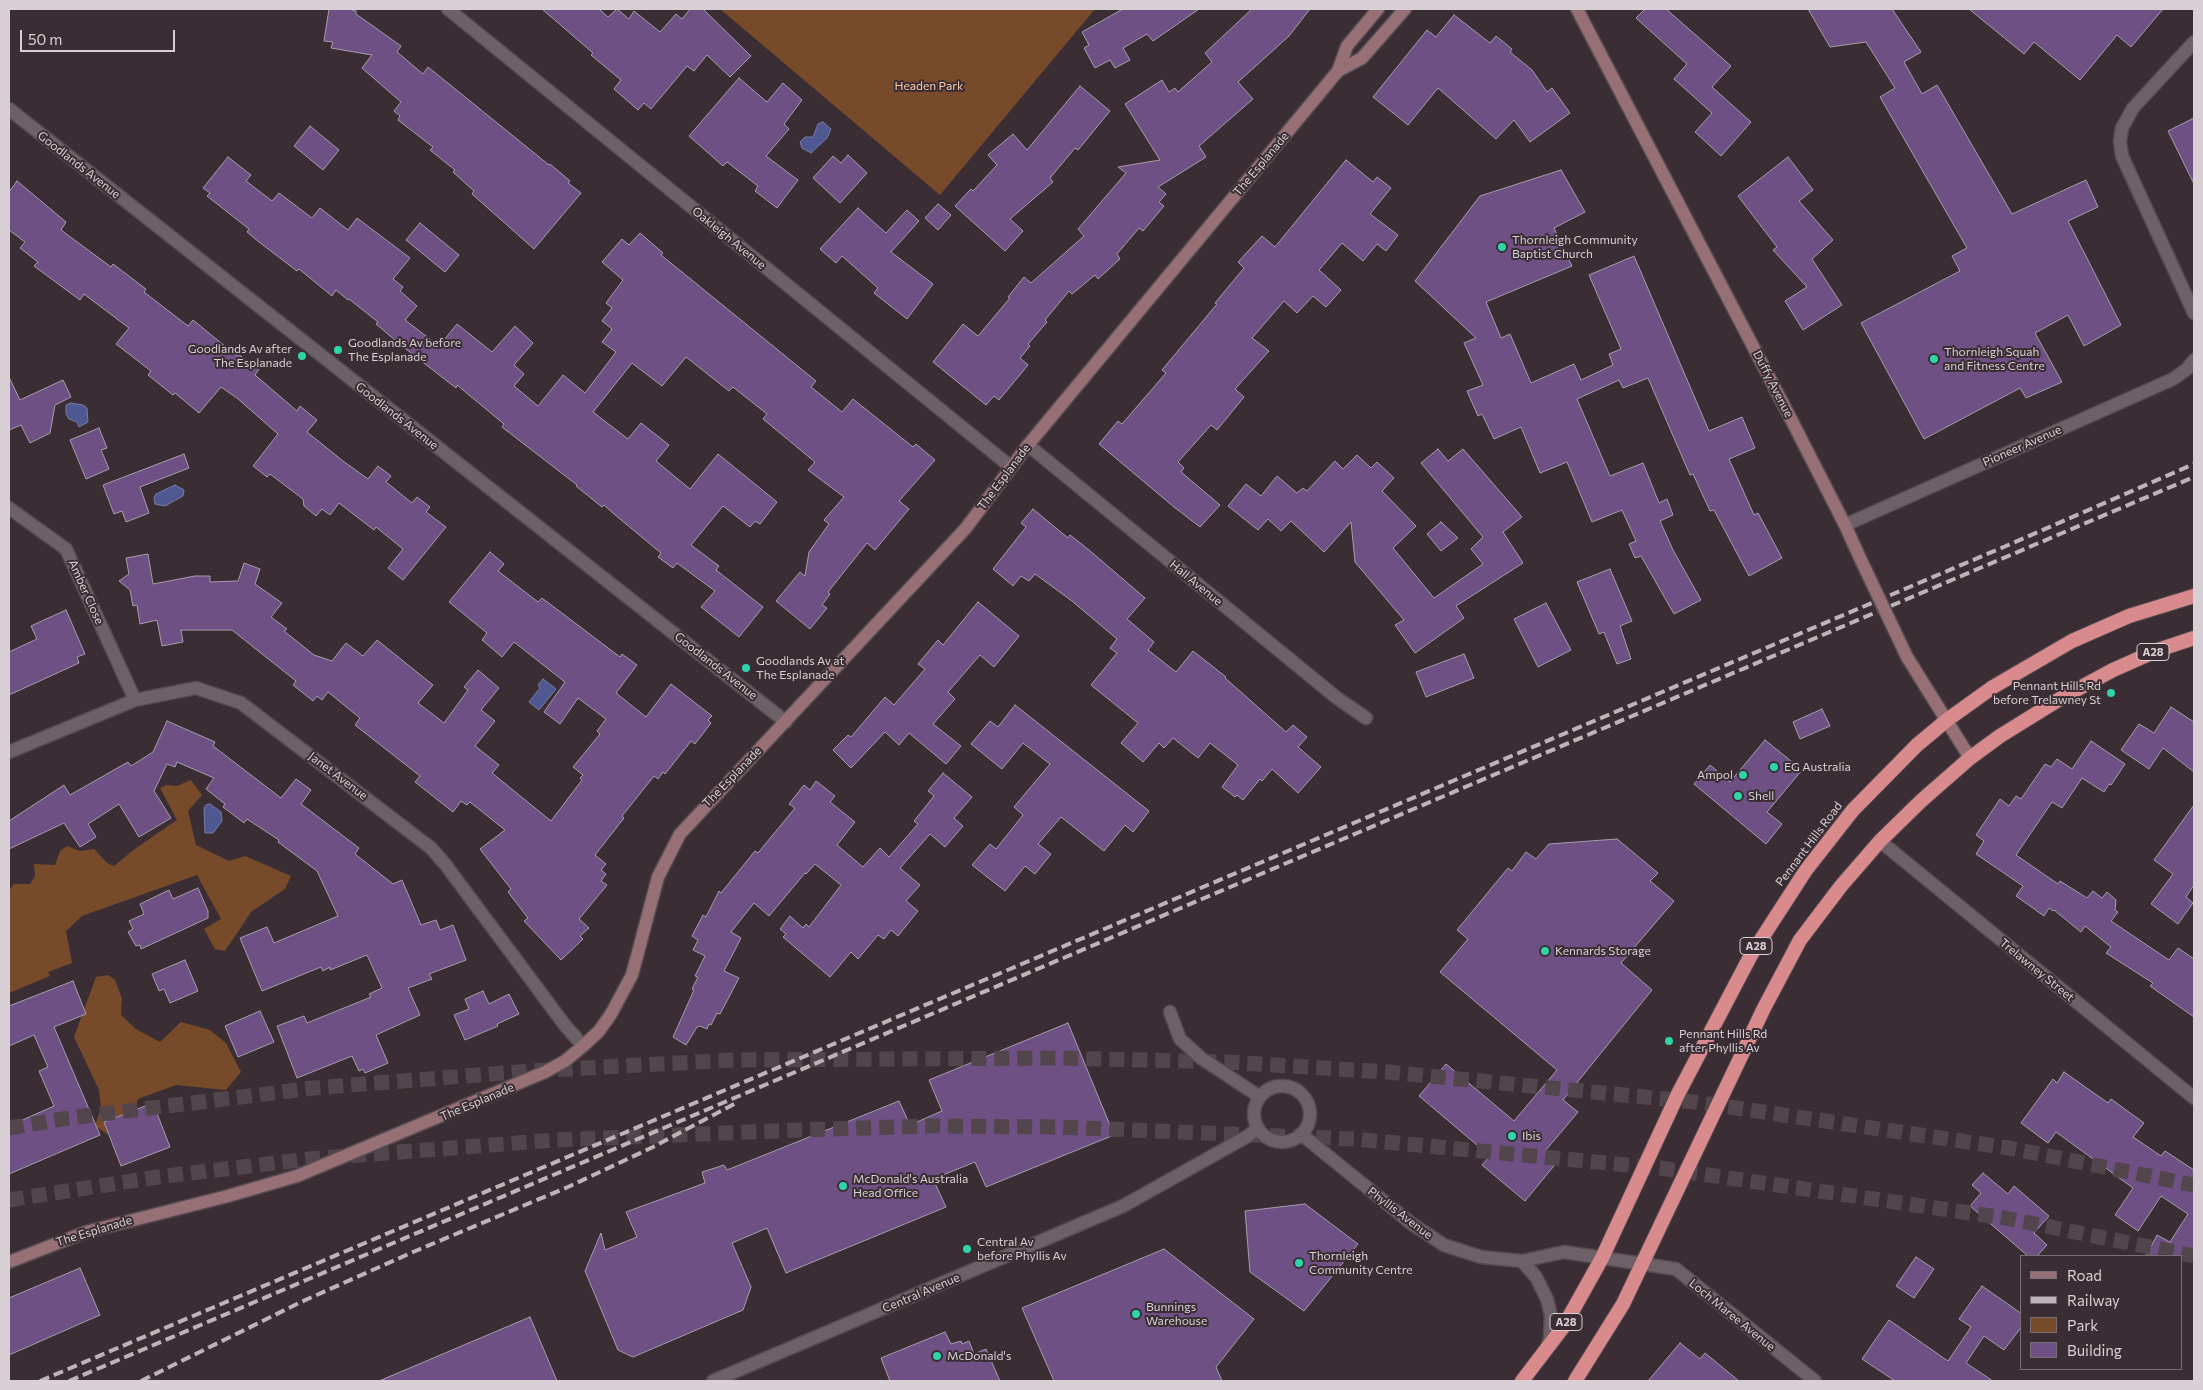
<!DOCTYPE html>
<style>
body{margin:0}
#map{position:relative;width:2203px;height:1390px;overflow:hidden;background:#3a2e34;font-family:Commissioner,sans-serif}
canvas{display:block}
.frame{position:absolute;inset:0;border:10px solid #d8d0d4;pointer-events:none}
.legend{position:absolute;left:2020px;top:1255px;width:162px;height:115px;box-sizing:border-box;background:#3a2e34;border:1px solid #796f74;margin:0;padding:6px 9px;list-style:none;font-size:15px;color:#d8d0d4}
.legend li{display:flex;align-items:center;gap:10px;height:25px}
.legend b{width:25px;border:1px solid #796f74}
.scale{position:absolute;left:20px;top:30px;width:155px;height:22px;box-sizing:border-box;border:2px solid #d8d0d4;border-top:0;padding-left:6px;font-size:15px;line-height:18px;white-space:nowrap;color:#d8d0d4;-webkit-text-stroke:4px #3a2e34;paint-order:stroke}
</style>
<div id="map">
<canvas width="2203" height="1390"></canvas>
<div class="frame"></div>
<ul class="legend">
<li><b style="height:6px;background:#967075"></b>Road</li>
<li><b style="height:6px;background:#bcb4b8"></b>Railway</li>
<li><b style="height:14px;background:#774a2a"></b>Park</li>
<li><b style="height:14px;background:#6f5085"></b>Building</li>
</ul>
<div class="scale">50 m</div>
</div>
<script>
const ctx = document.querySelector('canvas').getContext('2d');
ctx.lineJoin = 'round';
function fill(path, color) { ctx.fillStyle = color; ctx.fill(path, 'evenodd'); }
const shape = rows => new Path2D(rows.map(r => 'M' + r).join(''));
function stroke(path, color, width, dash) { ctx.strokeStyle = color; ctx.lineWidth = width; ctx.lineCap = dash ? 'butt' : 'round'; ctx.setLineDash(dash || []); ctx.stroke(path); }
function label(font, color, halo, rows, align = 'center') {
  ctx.font = font + ' Commissioner,sans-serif'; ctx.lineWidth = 4; ctx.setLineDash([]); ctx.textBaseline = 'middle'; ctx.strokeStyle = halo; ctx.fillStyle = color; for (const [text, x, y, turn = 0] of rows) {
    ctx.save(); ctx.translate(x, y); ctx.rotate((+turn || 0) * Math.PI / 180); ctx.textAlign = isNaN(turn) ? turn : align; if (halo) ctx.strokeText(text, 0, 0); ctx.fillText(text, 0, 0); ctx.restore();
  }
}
fill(shape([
 [720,9,1095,9,940,195],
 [191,780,202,795,188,811,196,845,229,861,245,856,291,876,285,889,251,912,225,951,215,949,204,929,221,919,197,875,82,916,66,931,72,963,48,972,50,976,9,993,9,890,14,884,30,884,35,876,34,864,55,865,60,851,67,846,80,851,94,849,107,863,114,866,136,848,177,820,160,788,166,785,177,786],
 [108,975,115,980,122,999,121,1015,136,1029,160,1042,181,1022,210,1030,226,1043,241,1072,226,1090,176,1085,138,1099,132,1117,117,1133,107,1134,95,1126,101,1108,99,1090,74,1037,96,977]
]), '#774a2a');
const water = shape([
 [823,122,831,129,827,138,811,153,802,148,800,142,805,137,813,137,818,124,823,122],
 [71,403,83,405,87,408,88,422,79,427,77,422,69,419,66,414,66,405,71,403],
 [175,485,184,490,183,496,165,506,155,504,154,498,156,494,175,485],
 [543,679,556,689,539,710,529,702,540,688,538,685,543,679],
 [210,804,221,812,222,821,213,833,205,833,204,808,206,805,210,804]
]);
fill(water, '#4f5890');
stroke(water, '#787ca4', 1);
const building = shape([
 [329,9,352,9,352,10,356,11,356,14,401,46,397,52,423,74,428,67,549,165,550,164,570,181,568,183,581,193,534,249,472,194,474,191,453,172,455,170,430,150,433,147,398,120,400,116,394,111,401,102,362,68,372,55,331,48,333,42,324,41,329,9],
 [542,9,599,9,608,17,617,9,629,19,634,11,660,32,676,14,682,19,690,9,703,9,751,56,730,77,707,55,694,71,687,66,651,109,644,103,638,110,614,89,621,80,591,55,593,53,542,9],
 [1123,9,1199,9,1153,41,1147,34,1123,48,1130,60,1115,68,1110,60,1095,68,1084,48,1089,45,1082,32,1123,9],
 [1252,9,1310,9,1289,36,1238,82,1253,99,1199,146,1206,157,1158,187,1166,194,1159,202,1164,206,1143,231,1139,228,1117,254,1120,259,1098,279,1095,275,1072,294,1069,291,1045,320,1047,322,1028,344,1030,346,1020,358,1028,365,999,400,994,396,986,405,933,362,963,324,978,336,1010,298,1008,297,1024,277,1031,283,1084,236,1078,229,1126,173,1118,167,1160,160,1125,104,1162,80,1169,92,1175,88,1178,92,1212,62,1205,53,1252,9],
 [1645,9,1666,9,1731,66,1712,87,1751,122,1721,156,1695,132,1712,113,1674,79,1687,64,1636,18,1645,9],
 [1808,9,1892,9,1921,52,1904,62,1922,94,1937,85,2012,214,2086,180,2098,207,2068,221,2121,325,2084,346,2068,315,2035,333,2062,382,2026,398,2020,388,1924,439,1861,323,1960,271,1952,256,1967,248,1880,97,1895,88,1866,42,1830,47,1808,9],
 [1969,9,2163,9,2131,47,2117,35,2080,80,2034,42,2024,54,1969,9],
 [1454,15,1490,43,1496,36,1512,49,1510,52,1532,70,1547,92,1552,88,1570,113,1530,142,1514,120,1496,139,1438,88,1408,125,1373,97,1427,30,1436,37,1454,15],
 [739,78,767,102,783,83,802,100,784,124,789,129,766,156,798,180,777,208,755,191,758,186,727,162,723,166,689,136,739,78],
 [1080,86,1110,111,1078,150,1075,148,1050,178,1053,182,1010,219,1023,231,1005,251,955,206,971,189,973,191,997,165,988,155,1013,134,1027,150,1080,86],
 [2194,118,2194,184,2168,131,2194,118],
 [310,126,339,150,323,170,294,146,310,126],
 [848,155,867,173,840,203,813,178,833,156,841,163,848,155],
 [228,157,251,175,246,181,272,201,279,193,312,218,320,208,348,230,357,218,410,258,393,279,403,287,400,291,417,306,405,320,439,346,457,324,492,352,515,326,533,343,514,365,524,374,514,386,538,406,563,375,585,393,616,352,602,342,612,329,602,321,612,308,606,303,623,280,602,262,622,239,629,245,640,233,663,253,661,255,816,381,811,387,842,412,853,399,913,447,916,444,935,460,899,501,909,509,875,550,867,543,828,592,830,594,822,605,827,608,810,629,776,601,800,572,805,576,809,552,829,524,824,520,844,497,808,470,815,462,763,419,767,414,733,387,729,391,686,357,662,386,632,363,593,412,628,439,641,423,669,445,656,461,690,489,718,454,777,502,760,524,755,521,750,527,723,506,691,545,719,566,716,570,763,607,739,637,701,607,715,591,677,563,673,568,658,557,661,553,614,514,604,505,602,507,576,486,577,485,502,427,504,424,457,385,456,388,402,346,376,324,378,322,349,299,348,300,336,290,332,296,299,269,297,271,259,242,247,232,249,229,207,196,210,193,203,188,228,157],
 [1788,157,1813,190,1799,201,1833,240,1812,259,1842,305,1803,330,1785,301,1807,287,1773,250,1777,247,1738,196,1788,157],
 [1346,160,1373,182,1377,177,1391,188,1370,214,1398,235,1386,251,1377,244,1363,261,1342,243,1319,270,1341,290,1326,307,1313,296,1297,313,1284,301,1252,338,1269,351,1235,389,1244,397,1217,430,1211,425,1178,462,1184,468,1181,472,1220,505,1200,527,1174,507,1099,444,1118,421,1122,424,1166,373,1162,370,1217,304,1215,303,1244,268,1238,262,1262,236,1275,247,1346,160],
 [1561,170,1585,212,1554,228,1572,266,1486,302,1501,338,1510,334,1531,383,1574,364,1581,380,1613,365,1609,354,1621,349,1589,275,1634,256,1709,431,1742,417,1755,448,1729,459,1754,515,1758,513,1782,558,1749,576,1714,510,1710,511,1693,474,1690,475,1648,378,1623,388,1619,380,1577,399,1610,476,1643,463,1659,503,1667,499,1673,515,1660,521,1673,550,1701,600,1674,614,1641,556,1635,558,1629,544,1636,541,1622,510,1592,522,1567,462,1540,473,1521,427,1494,439,1482,414,1478,416,1467,391,1483,385,1464,343,1476,338,1415,281,1480,196,1561,170],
 [17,181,66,222,61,230,111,267,113,264,146,289,144,292,188,326,193,320,237,356,238,354,259,369,255,375,297,411,300,406,317,420,307,432,343,461,368,479,378,466,391,476,386,482,412,503,417,497,430,507,426,512,446,527,403,580,388,568,403,549,376,527,374,530,339,503,330,515,322,509,316,516,304,506,303,499,270,474,267,477,253,466,278,434,237,398,221,387,199,413,175,393,173,395,148,375,151,371,116,344,129,328,84,294,80,300,34,266,38,262,20,248,25,242,9,230,9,192,17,181],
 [938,204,951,215,938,230,925,218,938,204],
 [858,208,886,233,907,210,919,221,891,252,933,284,907,319,874,293,878,288,842,256,836,263,820,249,858,208],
 [420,223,459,255,445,272,406,240,420,223],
 [9,377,20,400,63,380,71,397,55,405,50,433,30,443,21,425,9,430,9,377],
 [99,428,107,448,101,450,109,469,86,479,70,440,99,428],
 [1438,449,1448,461,1463,449,1522,517,1503,532,1523,563,1456,606,1464,618,1415,653,1395,625,1404,620,1355,562,1351,522,1324,552,1291,521,1281,531,1268,519,1258,530,1228,506,1246,484,1261,496,1277,476,1297,493,1303,488,1307,491,1335,461,1343,469,1357,455,1371,468,1377,462,1394,478,1382,491,1416,526,1393,548,1434,598,1483,564,1471,549,1483,537,1421,463,1438,449],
 [184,454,189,468,140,487,149,513,126,522,122,511,114,514,103,485,184,454],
 [1033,509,1068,538,1070,535,1089,550,1145,598,1127,619,1154,642,1148,650,1176,672,1193,651,1226,677,1225,678,1286,732,1293,725,1307,737,1298,747,1321,767,1298,793,1272,769,1262,781,1260,779,1243,800,1237,795,1235,797,1222,787,1238,765,1210,743,1198,758,1173,738,1164,748,1159,743,1143,762,1121,743,1138,723,1091,685,1117,653,1110,648,1117,639,1072,601,1035,574,1029,581,1021,576,1013,586,993,569,1026,527,1021,523,1033,509],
 [1441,522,1458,538,1441,551,1427,534,1441,522],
 [490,552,504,564,498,571,538,602,542,598,620,657,622,654,637,665,616,693,646,717,671,684,712,716,708,720,711,723,695,744,691,741,665,774,663,772,658,779,654,776,622,816,624,818,595,855,606,864,601,870,606,874,601,881,607,885,579,919,589,928,580,936,583,939,561,960,524,921,528,918,508,892,511,889,480,849,505,830,470,802,467,805,461,801,453,812,415,782,420,776,355,725,360,718,328,692,322,700,317,696,313,701,293,685,296,681,232,630,181,630,183,642,162,646,157,620,140,624,137,605,133,606,130,590,119,581,129,574,126,558,148,554,153,584,195,576,210,576,210,582,238,581,244,563,260,569,255,584,282,603,271,617,287,629,284,631,314,655,332,661,346,643,363,656,377,640,433,685,418,703,444,723,468,690,464,687,478,670,499,688,481,710,495,721,475,746,499,765,492,773,551,821,582,780,580,778,583,775,573,767,600,734,597,731,606,719,578,698,560,724,544,712,565,682,514,642,502,657,482,640,487,633,449,602,490,552],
 [1610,569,1632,621,1620,626,1631,659,1617,664,1604,632,1599,634,1577,582,1610,569],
 [978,602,1019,636,994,667,980,655,948,692,955,699,933,724,961,746,946,764,909,733,899,745,885,732,851,768,833,750,848,735,851,737,885,697,894,705,925,669,918,664,938,640,943,645,978,602],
 [1546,603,1571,650,1538,667,1514,619,1546,603],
 [66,610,85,654,77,657,79,663,9,695,9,652,37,639,31,626,66,610],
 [1464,654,1474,678,1426,697,1416,672,1464,654],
 [1015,705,1149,811,1133,832,1125,825,1104,851,1061,817,1038,844,1051,854,1035,874,1025,866,1005,891,972,865,990,844,996,849,1023,815,1014,807,1050,764,1023,743,1002,769,971,744,990,721,998,727,1015,705],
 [2171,707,2194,722,2194,772,2163,748,2149,769,2121,750,2139,724,2154,733,2171,707],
 [1822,709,1830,726,1800,739,1793,722,1822,709],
 [167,721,215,742,213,746,281,798,296,779,311,790,301,804,359,848,355,854,393,884,402,880,421,925,436,920,440,930,453,925,466,960,429,974,432,979,408,988,420,1015,376,1035,388,1063,365,1073,363,1069,359,1071,352,1056,297,1078,277,1026,304,1016,307,1023,371,997,369,994,382,988,367,955,330,970,330,967,323,971,321,967,262,991,240,938,267,927,274,943,338,916,317,871,278,842,279,840,247,819,244,823,223,807,225,804,206,789,214,778,177,762,175,767,167,764,154,791,171,818,139,837,119,804,88,824,96,837,80,847,64,823,9,849,9,821,64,785,70,795,128,762,131,766,153,752,167,721],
 [1765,740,1802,770,1767,812,1782,824,1766,844,1694,784,1710,765,1730,782,1765,740],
 [2091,741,2125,764,2111,785,2109,784,2104,792,2082,778,2062,808,2052,802,2016,855,2058,884,2060,881,2087,898,2093,891,2102,898,2107,892,2116,900,2115,910,2118,912,2111,921,2169,960,2178,948,2194,959,2194,1017,2150,986,2153,983,2106,953,2111,947,2085,926,2081,932,2054,910,2053,911,2049,908,2044,916,2016,896,2023,886,1976,854,1984,841,1976,835,2000,799,2009,806,2016,796,2021,799,2045,764,2051,767,2057,759,2072,769,2091,741],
 [943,773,972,797,954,818,963,826,945,847,930,834,900,868,920,885,906,901,918,911,898,936,891,930,884,939,878,935,858,959,851,952,830,977,783,937,786,934,780,929,790,916,803,928,806,924,809,927,841,885,815,864,806,874,805,873,769,916,754,903,731,932,741,938,724,971,739,978,720,1014,717,1013,711,1025,709,1024,707,1029,700,1026,697,1027,686,1045,673,1037,694,990,692,989,698,977,695,976,705,956,693,950,698,940,692,936,703,915,706,917,719,891,721,893,755,851,758,853,795,808,789,804,804,785,810,790,816,781,835,796,830,802,855,822,837,845,863,867,880,848,889,857,918,824,914,821,934,796,928,791,943,773],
 [2194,805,2194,885,2186,897,2193,903,2178,924,2151,904,2173,874,2154,860,2194,805],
 [1617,839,1658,873,1650,881,1674,901,1621,963,1652,990,1563,1100,1578,1112,1546,1150,1558,1161,1525,1201,1482,1165,1490,1156,1419,1096,1446,1064,1514,1121,1557,1070,1440,972,1468,939,1457,930,1508,868,1512,871,1526,852,1536,859,1549,844,1617,839],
 [198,888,208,911,208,918,141,949,140,945,136,946,128,932,133,929,129,921,144,914,140,904,169,890,173,899,198,888],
 [185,960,198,991,170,1003,164,989,159,991,152,974,185,960],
 [73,981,86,1014,54,1027,100,1135,9,1174,9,1126,54,1106,39,1071,48,1067,34,1035,9,1046,9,1006,73,981],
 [483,991,489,1004,509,994,519,1014,497,1024,498,1026,465,1040,454,1015,469,1009,465,999,483,991],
 [260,1011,274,1042,238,1057,225,1026,260,1011],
 [1068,1023,1114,1135,986,1187,975,1162,933,1179,946,1207,786,1273,767,1228,732,1243,751,1287,743,1310,633,1357,618,1350,585,1271,601,1233,605,1250,637,1237,626,1212,705,1183,702,1172,724,1165,727,1170,899,1101,910,1125,942,1111,929,1080,1068,1023],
 [2064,1072,2108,1103,2111,1099,2144,1123,2133,1137,2161,1156,2165,1151,2194,1170,2194,1256,2146,1256,2157,1235,2170,1242,2188,1214,2161,1196,2138,1231,2115,1215,2133,1188,2056,1132,2048,1143,2021,1123,2053,1079,2057,1083,2064,1072],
 [153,1103,170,1147,121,1166,104,1122,153,1103],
 [1983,1173,2008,1194,2014,1186,2049,1216,2034,1233,2047,1245,2037,1256,2028,1256,1970,1206,1981,1193,1972,1185,1983,1173],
 [1305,1204,1358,1244,1304,1311,1250,1272,1245,1211,1305,1204],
 [1164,1249,1254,1319,1216,1367,1222,1381,1054,1381,1022,1308,1164,1249],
 [1916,1257,1934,1269,1914,1298,1896,1286,1916,1257],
 [80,1268,100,1315,9,1355,9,1298,80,1268],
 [1982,1286,2022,1314,2022,1326,2004,1350,1984,1336,1966,1363,1993,1381,1895,1381,1862,1359,1889,1320,1948,1361,1971,1327,1959,1319,1982,1286],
 [530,1317,557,1381,379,1381,530,1317],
 [945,1332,951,1344,961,1341,962,1344,969,1341,974,1354,986,1349,1000,1381,890,1381,881,1358,945,1332],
 [1680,1343,1700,1359,1705,1353,1739,1381,1648,1381,1680,1343]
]);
fill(building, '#6f5085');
stroke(building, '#a59eab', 1);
stroke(shape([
 [9,1128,69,1118,314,1088,529,1071,734,1060,1059,1058,1226,1062,1388,1072,1695,1102,2009,1148,2194,1185],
 [9,1200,158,1177,309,1159,555,1140,799,1130,924,1126,1057,1127,1354,1139,1660,1168,2005,1218,2194,1256]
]), '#52464c', 15, [15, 8]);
const minor = shape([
 [448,9,1011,467],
 [2194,42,2133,108,2122,128,2120,141,2122,156,2194,313],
 [9,109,786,722],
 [1028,445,1337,698,1366,718],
 [9,508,66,549,135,700],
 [1845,525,2173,379,2187,369,2194,360],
 [9,752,135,700,196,688,241,703,431,848,445,864,564,1024,583,1046],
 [1880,841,2194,1098],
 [1170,1012,1180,1039,1201,1058,1260,1097],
 '1254 1114a28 28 0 1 1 56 0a28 28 0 1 1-56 0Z',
 [1301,1134,1412,1224,1444,1245,1481,1257,1522,1261,1564,1252,1676,1269,1815,1381],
 [1522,1261,1536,1277,1547,1299,1551,1316,1550,1338,1547,1348],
 [713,1381,1123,1206,1248,1136,1258,1128]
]);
const secondary = shape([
 [1577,9,1793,423,1845,525,1860,558],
 [1338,71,1362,58,1405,9],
 [1907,657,1970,758],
 [9,1262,86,1232,228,1196,297,1176,545,1072,565,1061,583,1046,599,1031,611,1014,632,975,658,877,680,834,966,528,1028,445,1338,71,1347,46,1378,9]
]);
const trunk = shape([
 [1522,1381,1564,1326,1602,1258,1678,1094,1751,955,1806,870,1853,810,1917,745,1947,720,1993,687,2072,641,2129,616,2194,596],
 [1575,1381,1623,1304,1764,1008,1800,940,1841,886,1880,841,1921,801,1970,758,2000,736,2063,697,2113,670,2158,650,2194,638]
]);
stroke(minor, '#544a50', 15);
stroke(secondary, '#544a50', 15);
stroke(trunk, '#544a50', 16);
stroke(minor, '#6e6067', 12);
stroke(secondary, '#967075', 12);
stroke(trunk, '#d98a8c', 14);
stroke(shape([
 [40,1381,2006,546,2194,464],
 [69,1381,2194,477],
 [141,1381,301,1302,413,1252,568,1187,653,1147,738,1102]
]), '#bcb4b8', 4, [10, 5]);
const secondaryBridge = shape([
 [1860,558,1907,657]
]);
stroke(secondaryBridge, '#544a50', 15, []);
stroke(secondaryBridge, '#967075', 12);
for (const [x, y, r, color] of [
 [1502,247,5,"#2fd4aa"],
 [338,350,5,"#2fd4aa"],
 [302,356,5,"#2fd4aa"],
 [1934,359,5,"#2fd4aa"],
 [746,668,5,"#2fd4aa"],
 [2111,693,5,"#2fd4aa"],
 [1774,767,5,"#2fd4aa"],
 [1743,775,5,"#2fd4aa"],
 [1738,796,5,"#2fd4aa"],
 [1545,951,5,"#2fd4aa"],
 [1669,1041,5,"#2fd4aa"],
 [1512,1136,5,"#2fd4aa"],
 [843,1186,5,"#2fd4aa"],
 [967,1249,5,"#2fd4aa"],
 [1299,1263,5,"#2fd4aa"],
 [1136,1314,5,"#2fd4aa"],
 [937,1356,5,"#2fd4aa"]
]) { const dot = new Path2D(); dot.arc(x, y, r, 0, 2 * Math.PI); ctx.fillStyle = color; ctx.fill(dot); stroke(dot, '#3a2e34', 2); }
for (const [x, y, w] of [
 [2153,652,32],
 [1756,946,32],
 [1566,1322,32]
]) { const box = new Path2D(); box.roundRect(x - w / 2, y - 8.5, w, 17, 4); ctx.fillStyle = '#3a2e34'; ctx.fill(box); stroke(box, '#d8d0d4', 1); }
label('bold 11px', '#d8d0d4', null, [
 ["A28",2153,652],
 ["A28",1756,946],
 ["A28",1566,1322]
]);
label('12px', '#fac8a6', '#3a2e34', [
 ["Headen Park",929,86]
]);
label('12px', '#d8d0d4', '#3a2e34', [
 ["The Esplanade",1261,164,-50],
 ["Goodlands Avenue",79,165,38],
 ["Oakleigh Avenue",729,238,39],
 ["Duffy Avenue",1773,384,63],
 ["Goodlands Avenue",397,416,38],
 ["Pioneer Avenue",2022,446,-24],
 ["The Esplanade",1004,477,-53],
 ["Hall Avenue",1196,583,39],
 ["Amber Close",86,592,66],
 ["Goodlands Avenue",716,666,38],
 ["Janet Avenue",338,776,37],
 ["The Esplanade",732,777,-46],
 ["Pennant Hills Road",1809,844,-53],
 ["Trelawney Street",2037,970,39],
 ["The Esplanade",477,1102,-23],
 ["Phyllis Avenue",1400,1213,37],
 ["The Esplanade",94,1231,-17],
 ["Central Avenue",921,1293,-23],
 ["Loch Maree Avenue",1732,1315,39]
]);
label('12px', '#d8d0d4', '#3a2e34', [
 ["Thornleigh Community",1512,240],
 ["Baptist Church",1512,254],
 ["Goodlands Av before",348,343],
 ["The Esplanade",348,357],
 ["Goodlands Av after",292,349,"right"],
 ["The Esplanade",292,363,"right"],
 ["Thornleigh Squah",1944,352],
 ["and Fitness Centre",1944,366],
 ["Goodlands Av at",756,661],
 ["The Esplanade",756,675],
 ["Pennant Hills Rd",2101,686,"right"],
 ["before Trelawney St",2101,700,"right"],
 ["EG Australia",1784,767],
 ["Ampol",1733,775,"right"],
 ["Shell",1748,796],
 ["Kennards Storage",1555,951],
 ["Pennant Hills Rd",1679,1034],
 ["after Phyllis Av",1679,1048],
 ["Ibis",1522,1136],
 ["McDonald's Australia",853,1179],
 ["Head Office",853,1193],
 ["Central Av",977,1242],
 ["before Phyllis Av",977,1256],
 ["Thornleigh",1309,1256],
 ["Community Centre",1309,1270],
 ["Bunnings",1146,1307],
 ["Warehouse",1146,1321],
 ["McDonald's",947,1356]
], 'left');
</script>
